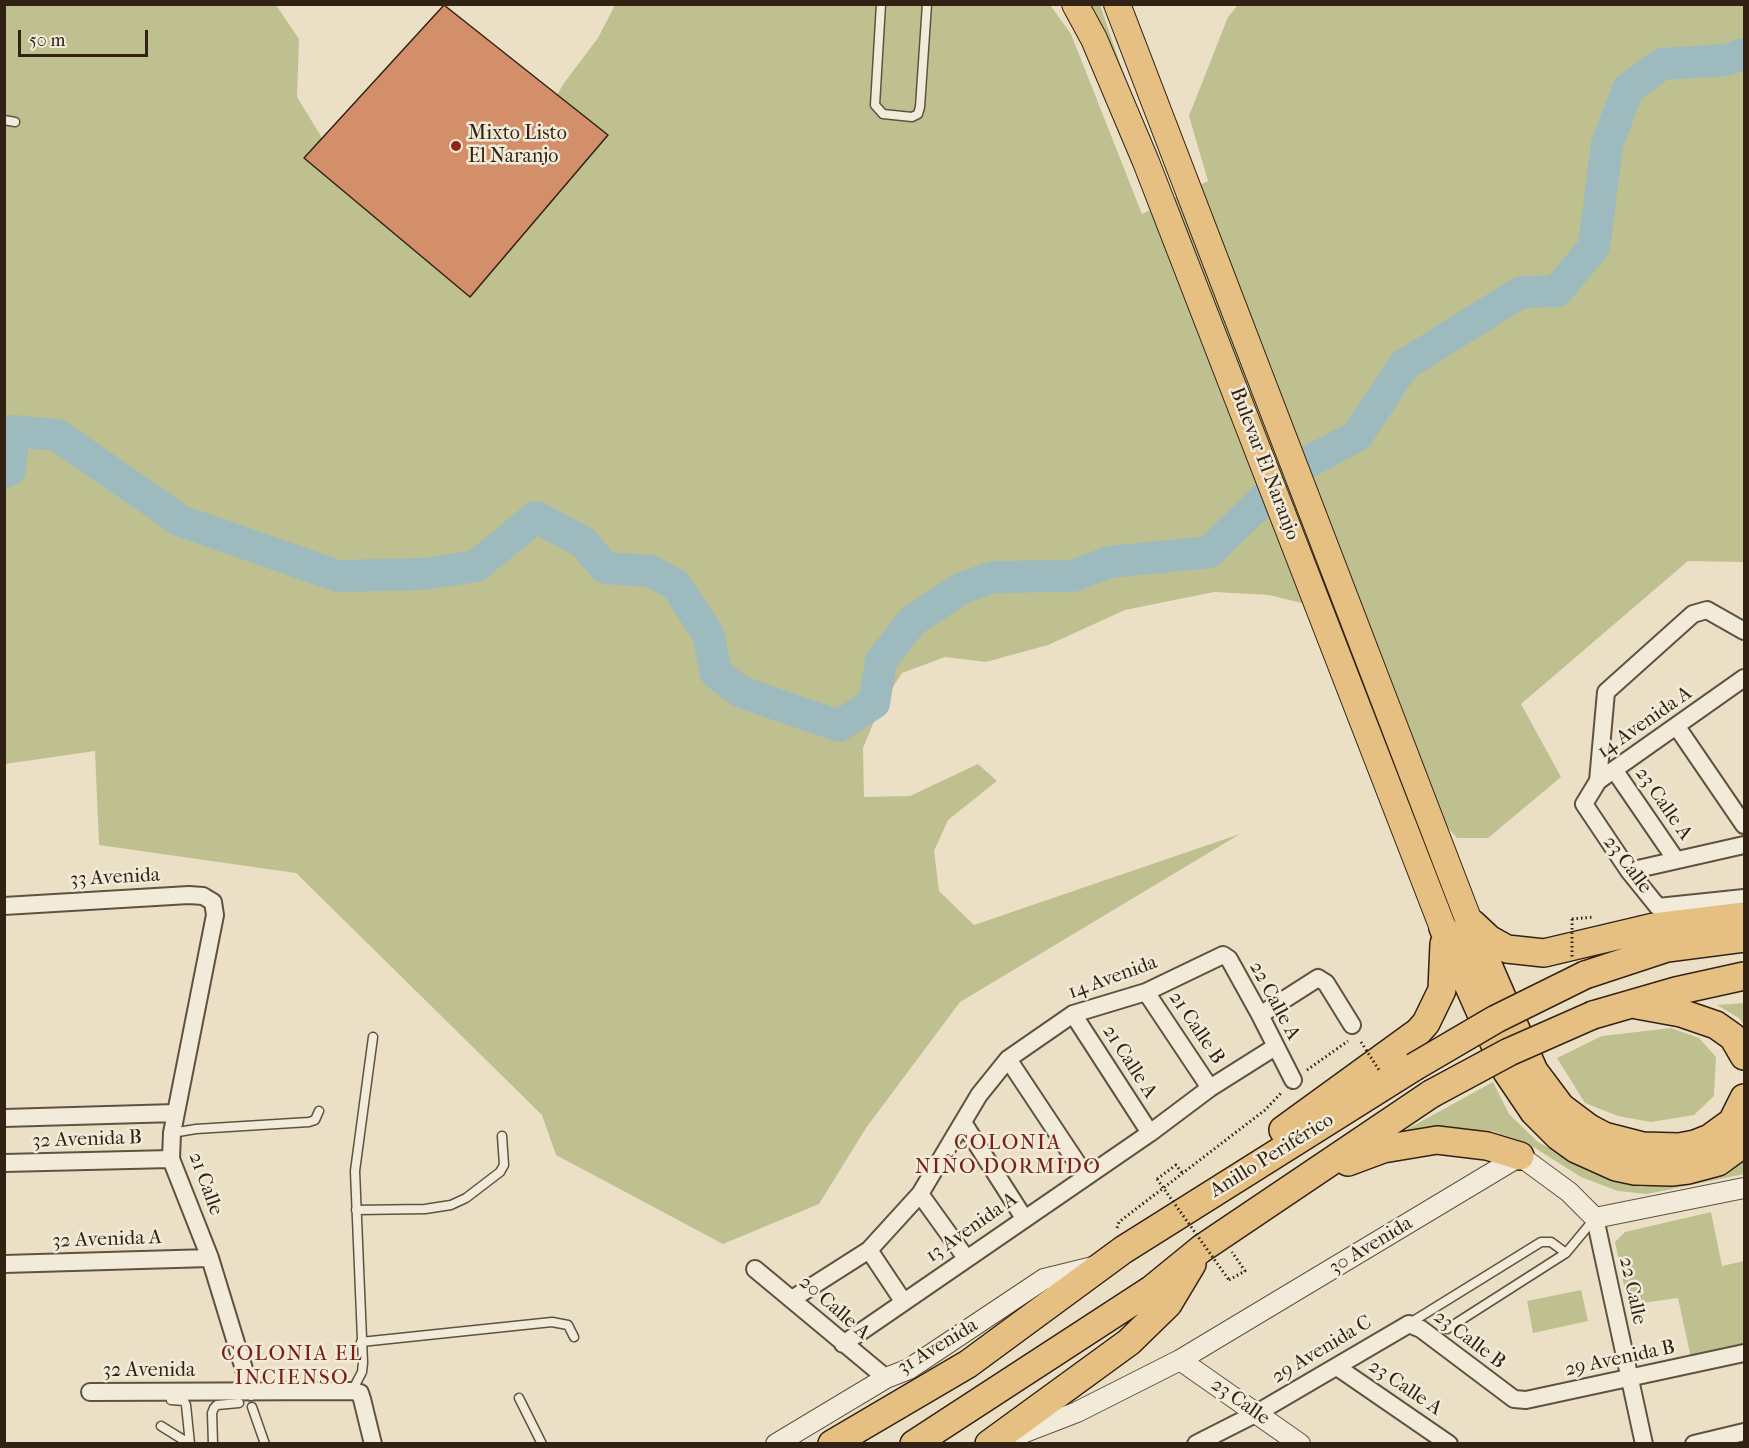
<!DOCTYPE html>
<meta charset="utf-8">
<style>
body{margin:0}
#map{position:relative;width:1749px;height:1448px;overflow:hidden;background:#ebe0c5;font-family:"IM FELL French Canon",serif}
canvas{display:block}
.frame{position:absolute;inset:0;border:6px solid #312213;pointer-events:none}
.scale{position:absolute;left:18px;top:30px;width:130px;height:27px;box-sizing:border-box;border:3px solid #312213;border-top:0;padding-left:8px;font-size:18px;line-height:21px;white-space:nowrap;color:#312213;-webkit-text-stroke:4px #f2ebd9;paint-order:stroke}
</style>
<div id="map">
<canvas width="1749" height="1448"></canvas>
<div class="frame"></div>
<div class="scale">50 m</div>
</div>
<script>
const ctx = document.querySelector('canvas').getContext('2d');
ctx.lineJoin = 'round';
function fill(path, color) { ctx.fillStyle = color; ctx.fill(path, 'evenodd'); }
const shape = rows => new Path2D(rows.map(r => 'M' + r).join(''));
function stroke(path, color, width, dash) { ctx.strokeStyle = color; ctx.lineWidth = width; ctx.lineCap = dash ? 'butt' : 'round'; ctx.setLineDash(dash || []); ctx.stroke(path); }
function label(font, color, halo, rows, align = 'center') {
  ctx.font = font + ' "IM FELL French Canon",serif'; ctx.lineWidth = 5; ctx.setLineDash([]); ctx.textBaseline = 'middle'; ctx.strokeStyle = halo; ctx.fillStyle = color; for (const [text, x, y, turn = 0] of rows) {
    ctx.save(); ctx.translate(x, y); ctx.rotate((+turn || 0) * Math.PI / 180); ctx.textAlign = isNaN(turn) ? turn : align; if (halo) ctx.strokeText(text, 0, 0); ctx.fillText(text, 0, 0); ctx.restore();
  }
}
fill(shape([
 [5,5,276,5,299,39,297,97,327,146,524,152,564,83,598,38,615,5,1050,5,1071,34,1142,214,1208,181,1189,116,1228,17,1238,5,1744,5,1744,562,1688,561,1521,704,1561,777,1488,838,1457,838,1429,806,1338,612,1269,595,1214,592,1125,610,1048,645,986,662,945,657,902,673,880,707,863,748,864,797,910,796,978,764,997,781,948,820,934,851,939,891,974,925,1240,834,960,1002,866,1128,819,1204,723,1244,556,1155,542,1115,296,873,99,845,95,751,5,764],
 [1091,5,1100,5,1123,72],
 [1744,1003,1744,1025,1739,1018,1717,1005],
 [1671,1028,1699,1038,1716,1057,1714,1096,1694,1115,1651,1122,1618,1116,1585,1103,1557,1058,1602,1036],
 [1493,1082,1509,1114,1538,1142,1601,1175,1641,1187,1681,1181,1744,1156,1744,1174,1647,1194,1618,1191,1581,1177,1527,1143,1492,1131,1439,1128,1391,1138],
 [1711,1212,1722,1266,1744,1261,1744,1347,1691,1358,1678,1298,1628,1305,1615,1242,1625,1232],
 [1581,1290,1588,1321,1533,1333,1527,1301]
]), '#bec090');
stroke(shape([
 [4,472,10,470,14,431,57,435,181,521,338,576,425,574,476,566,536,517,583,542,605,568,651,571,676,585,708,634,716,673,741,692,839,726,874,703,881,661,912,621,962,588,994,577,1072,576,1110,562,1209,552,1295,469,1357,436,1404,365,1521,292,1557,291,1594,247,1607,144,1628,89,1662,64,1726,60,1744,54]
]), '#9dbabe', 32);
const building = shape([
 [444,5,608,135,470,297,304,158,444,5]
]);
fill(building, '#d38e6a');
stroke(building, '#312213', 1.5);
const service = shape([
 [881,4,875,105,883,114,912,117,918,114,920,107,927,4],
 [4,120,15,122],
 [172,1133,196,1129,309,1122,315,1120,319,1111],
 [356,1210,425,1209,451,1205,466,1198,500,1172,504,1165,502,1136],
 [1410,1323,1541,1242,1551,1242,1566,1253],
 [1447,1329,1566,1253,1595,1218],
 [361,1342,552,1322,568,1325,574,1337],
 [352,1391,362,1372,363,1363,355,1171,373,1037],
 [519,1398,542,1444],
 [171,1400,184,1401,186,1405,190,1444],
 [252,1407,265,1444],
 [161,1426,190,1444],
 [213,1444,212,1413,214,1408,217,1405,239,1403]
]);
const minor = shape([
 [1744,678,1598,781,1584,804,1629,871,1658,907,1744,898],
 [1677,727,1744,825],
 [1615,771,1676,860],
 [1598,781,1606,692,1693,614,1707,610,1744,631],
 [1629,871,1744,845],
 [4,906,189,895,203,896,213,902,215,915,172,1133,171,1159,210,1258,251,1392],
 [1146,992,1210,1088],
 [1073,1014,1150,1133],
 [1260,1015,1318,978,1326,983,1352,1025],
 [1008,1059,1085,1175],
 [4,1118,176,1113],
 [964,1124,1024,1218],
 [4,1163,171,1159],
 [920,1194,966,1258],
 [1595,1218,1644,1444],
 [869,1250,903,1301],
 [4,1264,210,1258],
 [755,1269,886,1378],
 [792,1299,869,1250,920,1194,979,1095,1008,1059,1073,1014,1146,992,1223,955,1229,959,1260,1015,1293,1080],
 [843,1344,1150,1133,1210,1088,1275,1047],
 [1337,1367,1449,1444],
 [90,1392,352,1391,360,1393,362,1399,373,1444],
 [1196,1444,1257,1413,1409,1324,1421,1329,1514,1399,1526,1400,1744,1353],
 [1694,1444,1744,1432]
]);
const tertiary = shape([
 [1180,1360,1300,1444],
 [1007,1439,1077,1412,1180,1360,1520,1156,1569,1192,1595,1218,1744,1188],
 [776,1444,886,1378,909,1369,1044,1279,1093,1267]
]);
const primary = shape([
 [1075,4,1094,39,1146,162,1443,928],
 [1117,4,1469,921]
]);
const trunk = shape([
 [1469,921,1534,1071,1561,1107,1589,1128,1604,1136,1643,1146,1679,1147,1695,1144,1710,1138,1732,1122,1744,1098],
 [1473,924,1489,939,1507,949,1544,953,1654,927,1744,916],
 [1443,928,1507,1072,1534,1112,1558,1136,1576,1149,1616,1167,1635,1171,1671,1172,1688,1170,1718,1162,1744,1143],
 [1585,975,1667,948,1744,938],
 [1637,1005,1681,1013,1716,1025,1733,1037,1744,1056],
 [1593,1015,1676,991,1744,976],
 [1283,1130,1418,1032,1426,1023,1442,990,1444,944],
 [1348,1162,1383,1149,1437,1140,1487,1146,1520,1156],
 [832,1444,968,1364,1123,1250,1414,1067],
 [914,1444,1152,1289,1201,1249,1431,1094],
 [989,1444,1129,1342,1168,1304,1192,1264]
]);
stroke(service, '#605240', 11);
stroke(minor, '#605240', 20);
stroke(tertiary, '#605240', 22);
stroke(primary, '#312213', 28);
stroke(trunk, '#312213', 30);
stroke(shape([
 [1572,919,1594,917],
 [1307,1070,1348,1041],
 [1157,1179,1176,1165,1183,1174],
 [1117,1228,1119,1222,1265,1110,1282,1092],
 [1229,1280,1245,1271,1232,1252]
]), '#312213', 3, [1.5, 3]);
stroke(service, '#f2ebd9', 8);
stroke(minor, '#f2ebd9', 16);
stroke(tertiary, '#f2ebd9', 20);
stroke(primary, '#e6c082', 26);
stroke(trunk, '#e6c082', 27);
const trunkBridge = shape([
 [1414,1067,1496,1019,1585,975],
 [1431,1094,1509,1052,1593,1015]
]);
stroke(trunkBridge, '#312213', 30, []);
stroke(shape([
 [1572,919,1572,957],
 [1361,1042,1379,1070],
 [1157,1179,1229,1280]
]), '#312213', 3, [1.5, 3]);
stroke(trunkBridge, '#e6c082', 27);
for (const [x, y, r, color] of [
 [456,146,6,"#8f2418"]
]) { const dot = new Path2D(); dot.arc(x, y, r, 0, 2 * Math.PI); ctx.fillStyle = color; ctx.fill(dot); stroke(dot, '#f2ebd9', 2); }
label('20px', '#312213', '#f2ebd9', [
 ["Mixto Listo",468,134],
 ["El Naranjo",468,157]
], 'left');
label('20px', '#312213', '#f2ebd9', [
 ["Bulevar El Naranjo",1264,464,69],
 ["14 Avenida A",1645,723,-35],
 ["23 Calle A",1663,804,55],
 ["23 Calle",1627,865,53],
 ["33 Avenida",115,878,-3],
 ["14 Avenida",1113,978,-20],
 ["22 Calle A",1274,1001,62],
 ["21 Calle B",1196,1028,56],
 ["21 Calle A",1129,1062,57],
 ["32 Avenida B",87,1140,-2],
 ["Anillo Periférico",1272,1156,-32],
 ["21 Calle",205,1184,70],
 ["13 Avenida A",972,1228,-35],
 ["32 Avenida A",107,1240,-2],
 ["30 Avenida",1371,1246,-31],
 ["22 Calle",1632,1291,78],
 ["20 Calle A",834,1308,41],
 ["23 Calle B",1469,1340,37],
 ["31 Avenida",938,1347,-31],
 ["29 Avenida C",1322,1350,-31],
 ["29 Avenida B",1620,1359,-12],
 ["32 Avenida",149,1371],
 ["23 Calle A",1405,1388,34],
 ["23 Calle",1240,1402,35]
]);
ctx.letterSpacing = '1.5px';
label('21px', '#7a1f14', '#f2ebd9', [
 ["COLONIA",1008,1144],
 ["NIÑO DORMIDO",1008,1168],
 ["COLONIA EL",292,1355],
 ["INCIENSO",292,1379]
]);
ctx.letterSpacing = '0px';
</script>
